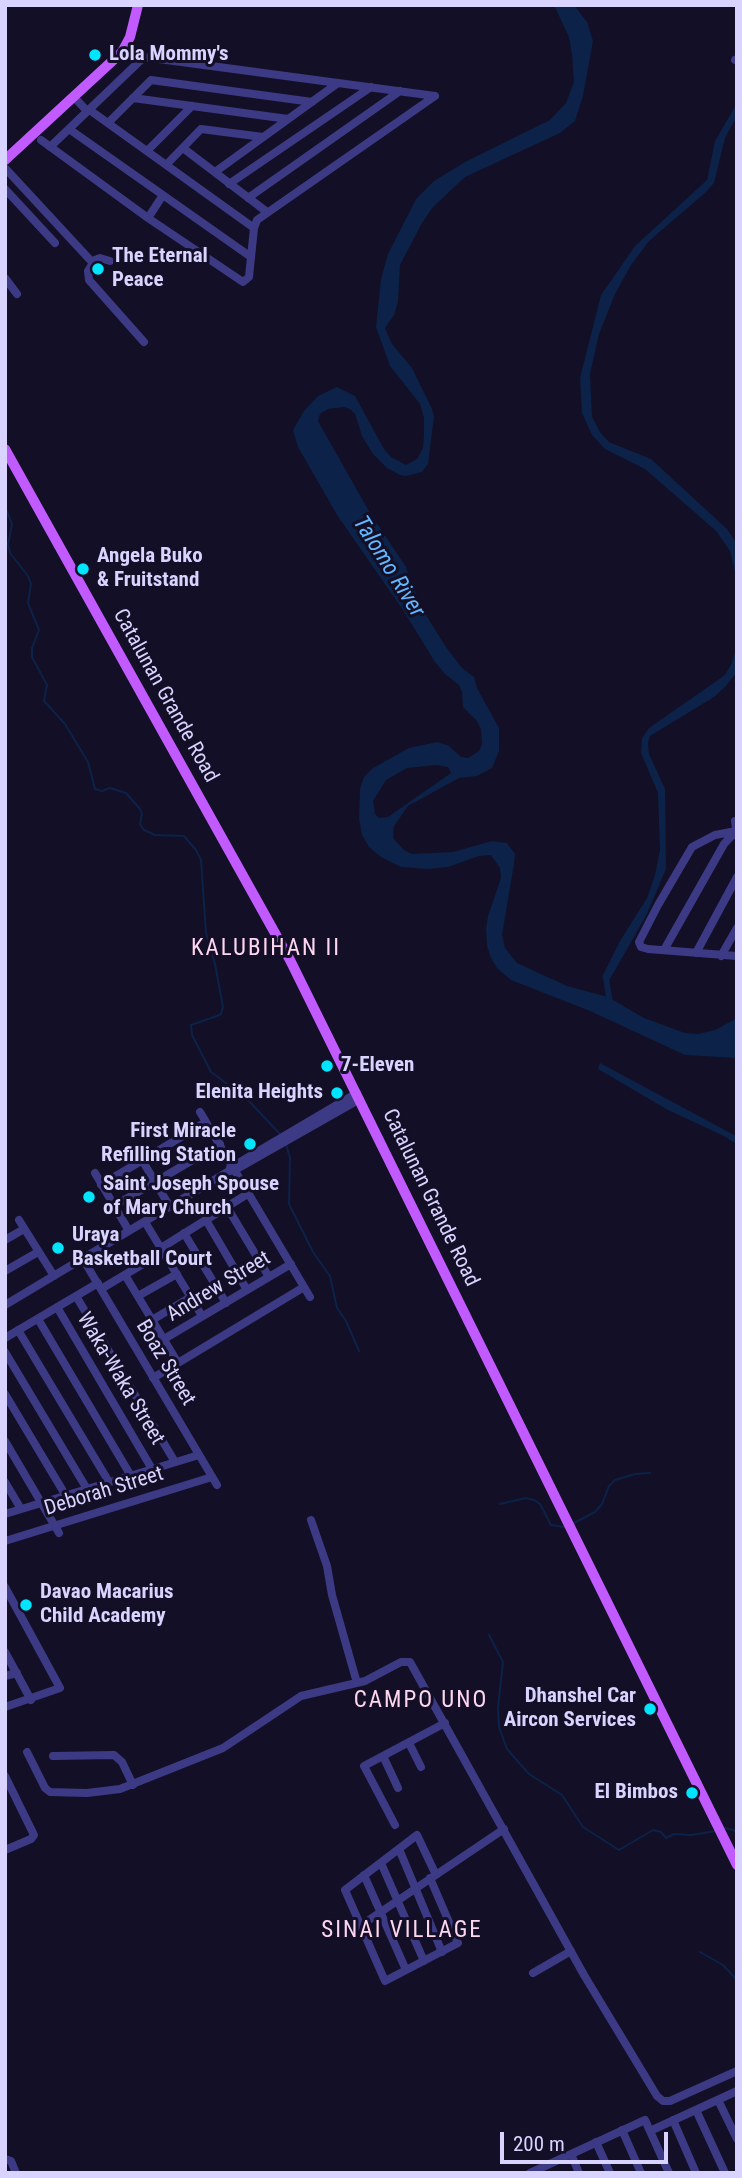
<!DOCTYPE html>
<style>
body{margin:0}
#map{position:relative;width:742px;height:2178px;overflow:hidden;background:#130f26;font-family:"Roboto Condensed",sans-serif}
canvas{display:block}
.frame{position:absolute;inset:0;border:7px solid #d9d4ff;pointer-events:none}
.scale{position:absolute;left:500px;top:2132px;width:168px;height:32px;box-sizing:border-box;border:4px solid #d9d4ff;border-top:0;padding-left:9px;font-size:21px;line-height:24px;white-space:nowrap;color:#d9d4ff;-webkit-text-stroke:5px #130f26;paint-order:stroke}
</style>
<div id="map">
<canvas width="742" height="2178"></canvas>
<div class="frame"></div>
<div class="scale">200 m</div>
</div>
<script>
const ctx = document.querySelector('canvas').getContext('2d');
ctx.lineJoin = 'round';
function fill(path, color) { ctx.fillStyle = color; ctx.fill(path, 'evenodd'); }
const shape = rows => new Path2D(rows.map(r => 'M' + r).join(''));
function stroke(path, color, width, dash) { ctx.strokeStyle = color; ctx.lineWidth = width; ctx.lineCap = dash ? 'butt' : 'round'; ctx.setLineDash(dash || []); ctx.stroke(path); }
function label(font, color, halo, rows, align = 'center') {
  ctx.font = font + ' "Roboto Condensed",sans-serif'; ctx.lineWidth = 6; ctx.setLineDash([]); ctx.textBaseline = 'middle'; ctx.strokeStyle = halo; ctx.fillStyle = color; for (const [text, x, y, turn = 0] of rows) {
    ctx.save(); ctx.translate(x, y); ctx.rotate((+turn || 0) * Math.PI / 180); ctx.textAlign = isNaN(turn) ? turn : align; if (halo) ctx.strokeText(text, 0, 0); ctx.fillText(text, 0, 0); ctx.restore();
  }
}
fill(shape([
 [554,5,574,5,587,22,593,41,583,96,575,121,560,133,465,177,433,207,422,223,400,265,398,302,394,315,385,328,392,344,412,368,432,409,434,416,428,464,422,472,406,476,400,475,387,468,373,454,362,436,355,414,350,409,344,407,328,409,320,414,318,421,370,513,406,567,421,607,446,647,462,668,474,677,477,688,499,728,499,751,492,768,477,776,459,778,408,806,394,826,393,838,404,850,412,854,453,852,492,841,507,843,515,854,514,864,502,935,505,948,517,963,567,986,608,997,644,1018,685,1033,698,1034,715,1030,737,1018,737,1058,685,1055,590,1011,511,980,497,968,491,958,487,946,486,929,488,916,501,878,500,868,491,855,479,856,448,867,428,869,401,867,381,857,369,847,362,835,359,819,360,789,364,777,373,768,409,748,437,742,449,746,461,757,468,758,479,751,482,744,481,729,477,721,463,707,462,692,459,685,445,674,435,662,403,610,337,515,298,447,293,430,304,411,318,396,337,387,355,396,384,449,391,457,406,465,417,459,423,448,424,435,424,418,420,404,390,366,376,327,381,279,388,254,416,199,434,181,465,162,550,120,566,103,574,82,572,54,569,37],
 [437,765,448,767,451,773,388,817,379,818,375,814,373,801,386,780,407,768],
 [737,103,737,116,725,138,714,183,705,193,649,241,631,265,615,294,599,334,590,374,592,417,600,432,609,442,651,459,727,529,737,544,737,580,730,551,716,531,645,469,605,449,592,435,582,413,580,378,601,295,635,246,707,180,715,141],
 [737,645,737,672,725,687,714,697,650,736,648,743,649,754,665,789,666,869,647,914,610,979,602,977,620,941,647,898,655,875,660,850,658,793,641,753,642,738,649,728,725,675,732,663],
 [600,1063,736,1136,737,1149,735,1143,724,1136,668,1110,598,1069]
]), '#0c2248');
stroke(shape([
 [5,507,12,524,8,545,10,553,28,576,31,584,28,603,39,630,32,648,32,657,47,685,44,701,65,724,88,762,95,789,102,791,110,788,126,793,140,809,142,814,140,824,144,830,155,835,184,836,196,850,201,860,206,933,215,964,223,1007,221,1014,217,1016,191,1025,192,1035,211,1072,246,1098,280,1134],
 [286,1144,290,1158,289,1204,313,1252,330,1276,337,1308,346,1321,359,1351],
 [500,1504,526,1498,534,1500,540,1504,551,1525,564,1527],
 [574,1523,595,1512,602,1504,609,1486,615,1480,635,1474,650,1473],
 [489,1635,503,1662,498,1708,499,1727,507,1749,529,1774,562,1795,583,1827,619,1850,653,1830,661,1832,666,1838,674,1834,691,1835,716,1831],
 [725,1828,733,1830,737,1833],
 [700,1952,723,1965,737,1980]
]), '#0c2248', 2);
stroke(shape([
 [609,973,606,978,610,1003]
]), '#0c2248', 6);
stroke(shape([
 [735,60,737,61],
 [74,97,87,111,91,111,254,228],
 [133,98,288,119],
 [108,123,151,80,312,102],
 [69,129,251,257],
 [41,140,148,218,243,282,249,277,254,228,257,220,435,96],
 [50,147,144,57,435,96],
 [183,148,267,212],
 [147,151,192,106],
 [166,165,201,129,263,137],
 [5,168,92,262],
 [215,172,338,83],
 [229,184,371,87],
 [5,189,55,243],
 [248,198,400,91],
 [148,218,163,195],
 [110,261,100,258,95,260,88,271,89,280,144,342],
 [5,278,17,294],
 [735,821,737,836],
 [736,831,715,835,692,847,658,905,639,942,641,947,648,949,737,956],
 [664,950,724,844,736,831],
 [696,953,737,877],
 [721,956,737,928],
 [200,1112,310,1297],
 [142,1160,170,1207],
 [230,1168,357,1093],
 [95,1173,129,1231],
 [101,1185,206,1122],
 [114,1206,220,1144],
 [227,1207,269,1277],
 [19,1220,54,1276],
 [206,1220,247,1290],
 [145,1222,202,1316],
 [184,1233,226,1303],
 [5,1240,24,1229],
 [161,1248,249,1193],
 [83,1259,217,1485],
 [5,1271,38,1252],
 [125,1275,178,1363],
 [101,1289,163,1252],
 [76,1296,175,1462],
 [138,1296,177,1274],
 [5,1305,229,1171,235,1170,360,1099],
 [57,1307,152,1469],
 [38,1319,131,1476],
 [152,1320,191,1297],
 [18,1330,109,1482],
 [5,1338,98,1283],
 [164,1339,291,1264],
 [5,1352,87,1489],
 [153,1378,304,1287],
 [5,1394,66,1496],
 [5,1441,59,1533],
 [5,1482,21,1509],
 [5,1514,199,1455],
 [311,1520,327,1566,332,1595,357,1683],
 [5,1541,212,1477],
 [5,1587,60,1688,5,1707],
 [5,1652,31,1700],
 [5,1676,17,1673],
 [409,1743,421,1767],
 [27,1752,45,1788,50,1792,87,1793,120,1789,223,1748,301,1696,365,1681,401,1662,410,1662,584,1975,657,2096,663,2101,670,2101,737,2071],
 [53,1756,114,1755,122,1762,133,1785],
 [383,1756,398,1788],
 [5,1776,34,1835,31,1839,5,1850],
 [395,1825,364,1766,445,1723],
 [399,1849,442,1952],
 [381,1863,424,1961],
 [364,1875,406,1970],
 [430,1878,458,1943,385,1981,345,1890,417,1835,436,1875],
 [360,1926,504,1829],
 [533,1973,571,1951],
 [718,2100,737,2139],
 [696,2110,725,2173],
 [673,2120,696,2173],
 [622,2130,641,2173],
 [650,2131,737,2091],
 [596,2142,610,2173],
 [571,2154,579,2173],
 [5,2159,11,2161,16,2173],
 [530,2173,645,2120,669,2173]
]), '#3d3a85', 8);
stroke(shape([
 [5,160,122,52,130,37,138,5],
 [5,449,290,960,737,1865]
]), '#c25bff', 10);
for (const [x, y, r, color] of [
 [95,55,7,"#00e5ff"],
 [98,269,7,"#00e5ff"],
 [83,569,7,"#00e5ff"],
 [327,1066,7,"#00e5ff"],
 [337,1093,7,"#00e5ff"],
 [250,1144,7,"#00e5ff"],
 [89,1197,7,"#00e5ff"],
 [58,1248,7,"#00e5ff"],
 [26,1605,7,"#00e5ff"],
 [650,1709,7,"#00e5ff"],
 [692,1793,7,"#00e5ff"]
]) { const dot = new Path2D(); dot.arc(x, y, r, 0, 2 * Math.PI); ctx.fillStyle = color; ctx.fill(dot); stroke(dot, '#130f26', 2.5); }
label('bold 21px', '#d9d4ff', '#130f26', [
 ["Lola Mommy's",109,55],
 ["The Eternal",112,257],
 ["Peace",112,281],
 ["Angela Buko",97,557],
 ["& Fruitstand",97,581],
 ["7-Eleven",341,1066],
 ["Elenita Heights",323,1093,"right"],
 ["First Miracle",236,1132,"right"],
 ["Refilling Station",236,1156,"right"],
 ["Saint Joseph Spouse",103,1185],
 ["of Mary Church",103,1209],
 ["Uraya",72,1236],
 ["Basketball Court",72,1260],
 ["Davao Macarius",40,1593],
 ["Child Academy",40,1617],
 ["Dhanshel Car",636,1697,"right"],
 ["Aircon Services",636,1721,"right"],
 ["El Bimbos",678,1793,"right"]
], 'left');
label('21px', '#d9d4ff', '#130f26', [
 ["Catalunan Grande Road",165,696,61],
 ["Catalunan Grande Road",430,1198,64],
 ["Andrew Street",219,1287,-31],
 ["Boaz Street",165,1363,59],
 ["Waka-Waka Street",120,1379,59],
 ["Deborah Street",104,1492,-17]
]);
label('italic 23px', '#62b6ff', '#130f26', [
 ["Talomo River",388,567,58]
]);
ctx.letterSpacing = '2px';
label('23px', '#ffd6f0', '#130f26', [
 ["KALUBIHAN II",266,949],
 ["CAMPO UNO",421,1701],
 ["SINAI VILLAGE",402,1931]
]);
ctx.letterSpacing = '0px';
</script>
